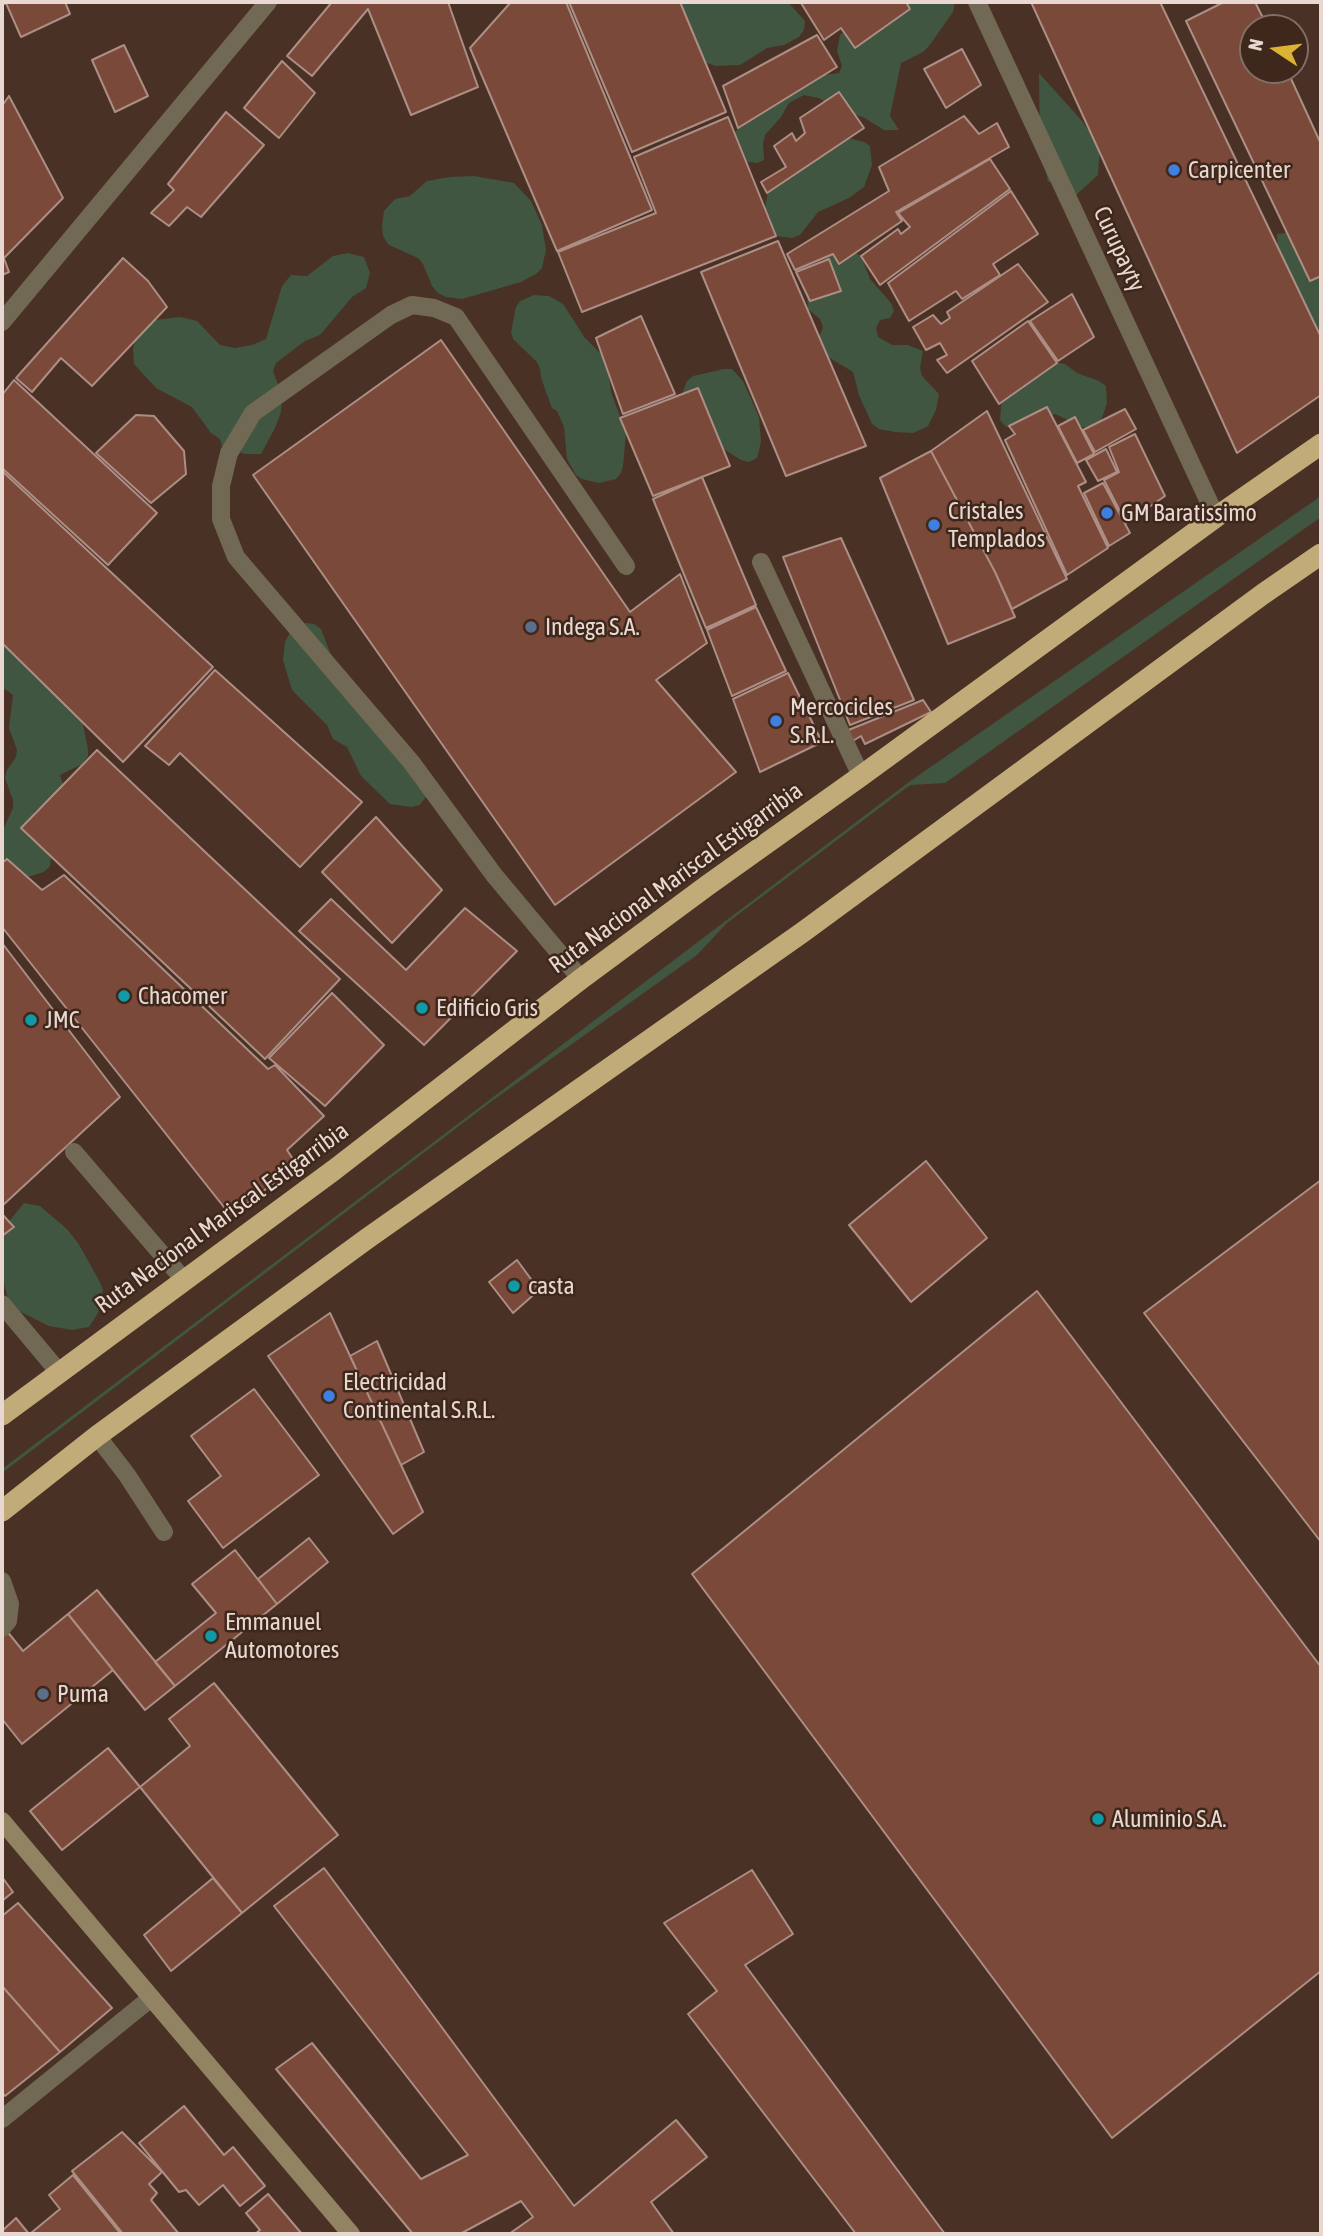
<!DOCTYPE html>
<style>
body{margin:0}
#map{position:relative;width:1323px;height:2236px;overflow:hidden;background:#493125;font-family:"Asap Condensed",sans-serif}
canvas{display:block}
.frame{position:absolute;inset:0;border:4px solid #e8d8d1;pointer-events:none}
.north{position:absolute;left:1239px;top:14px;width:70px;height:70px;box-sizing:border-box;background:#3e271b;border:2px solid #826e64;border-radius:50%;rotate:283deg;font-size:19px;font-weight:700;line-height:28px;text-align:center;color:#e8d8d1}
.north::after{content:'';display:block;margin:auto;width:24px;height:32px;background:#dbb233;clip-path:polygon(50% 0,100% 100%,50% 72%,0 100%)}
</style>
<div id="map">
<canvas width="1323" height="2236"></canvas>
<div class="frame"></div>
<div class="north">N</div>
</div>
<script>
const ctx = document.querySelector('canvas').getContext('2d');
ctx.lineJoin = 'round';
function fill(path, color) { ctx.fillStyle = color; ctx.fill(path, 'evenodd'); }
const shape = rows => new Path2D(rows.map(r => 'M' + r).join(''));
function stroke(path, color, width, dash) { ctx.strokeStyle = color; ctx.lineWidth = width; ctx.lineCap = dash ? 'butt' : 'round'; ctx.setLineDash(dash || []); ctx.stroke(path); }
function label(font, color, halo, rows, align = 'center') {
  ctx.font = font + ' "Asap Condensed",sans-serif'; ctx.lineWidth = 5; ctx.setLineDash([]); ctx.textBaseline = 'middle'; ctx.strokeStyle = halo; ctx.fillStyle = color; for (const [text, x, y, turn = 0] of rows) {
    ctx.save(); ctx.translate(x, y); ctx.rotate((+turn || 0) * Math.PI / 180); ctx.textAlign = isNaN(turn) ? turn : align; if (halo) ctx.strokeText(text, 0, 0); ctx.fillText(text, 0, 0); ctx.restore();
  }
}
fill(shape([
 [663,2,788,2,805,21,804,30,799,37,784,45,767,48,740,65,716,66,701,61],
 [885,2,955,2,953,12,929,46,923,52,901,63,890,116,899,130,884,130,863,117,840,111,819,98,804,95,789,103,781,117,765,135,763,144,764,160,757,163,741,161,734,134,738,128,759,116,807,77,839,73,842,66,837,51,840,35,846,30,891,8],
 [1039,73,1082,121,1100,146,1098,175,1076,195,1048,181,1040,146],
 [848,138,864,142,870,146,872,165,864,187,849,198,818,212,800,235,792,238,776,236,764,215,769,185],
 [474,176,514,183,531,201,542,225,546,250,542,268,536,274,521,282,462,299,446,297,438,293,432,286,423,264,418,258,389,245,383,236,382,226,384,211,395,199,410,196,427,181,450,177],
 [1308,230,1321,233,1321,360,1313,351,1281,295,1277,234],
 [847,248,861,256,870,279,891,303,894,311,890,318,880,320,876,328,878,337,892,345,908,345,923,351,920,368,922,376,939,394,936,410,928,426,920,430,913,433,895,432,879,429,872,424,859,395,853,372,825,355,817,342,823,327,820,319,808,309,807,294,825,279,826,253],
 [348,253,364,257,370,273,366,288,352,297,320,335,305,341,276,363,273,371,282,395,281,412,275,428,261,454,245,454,222,446,220,439,211,433,192,407,156,388,134,364,133,349,137,335,149,322,155,320,180,317,197,321,220,345,235,348,252,345,266,339,282,286,291,275,307,276,333,256],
 [534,295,549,296,563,304,585,338,607,360,611,392,626,433,623,466,621,473,616,479,599,483,582,479,576,475,567,459,564,427,557,411,552,408,541,378,540,369,537,362,513,339,511,332,516,307,520,301],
 [1049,361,1065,364,1077,373,1099,381,1106,386,1107,403,1099,427,1091,429,1083,427,1055,414,1014,428,1006,427,1000,420,1002,396],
 [724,369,732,369,743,381,759,417,761,442,757,458,749,462,741,460,714,443,679,402,687,381,693,376],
 [1321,496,1321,517,945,783,911,785,906,788,727,923,697,955,492,1101,2,1473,2,1469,909,782],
 [306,623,314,624,321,629,334,663,427,789,426,797,420,805,411,807,390,804,361,776,347,747,333,739,327,725,292,690,283,660,285,642,292,629,298,624],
 [2,631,7,632,20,642,31,672,48,679,70,703,83,724,88,749,88,756,82,764,60,775,65,791,34,812,36,821,49,842,51,859,50,866,44,872,28,877,12,876,2,869,2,832,13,808,13,800,5,778,7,770,16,757,17,750,9,728,13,695,2,687],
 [24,1203,40,1206,67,1229,78,1243,100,1282,103,1290,98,1313,89,1327,72,1330,49,1326,19,1311,8,1299,2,1276,2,1230]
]), '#405640');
const building = shape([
 [2,2,65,2,70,14,21,37,6,3,2,5,2,2],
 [332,2,448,2,478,87,411,115,368,9,312,76,287,56,332,2],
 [511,2,566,2,652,210,557,251,470,48,511,2],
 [569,2,680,2,726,112,632,152,569,2],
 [804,2,906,2,910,9,855,48,841,28,824,40,801,3,804,2],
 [1031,2,1160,2,1321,337,1321,395,1237,453,1031,2],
 [1224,2,1255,2,1268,28,1253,28,1253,70,1287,70,1321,144,1321,276,1310,281,1186,21,1224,2],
 [817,35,837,67,738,128,723,86,817,35],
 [124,45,148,96,115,112,92,60,124,45],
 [962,49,981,85,946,108,924,69,962,49],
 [282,61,315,93,279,138,244,108,282,61],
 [839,92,864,128,767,193,761,182,786,167,774,146,792,133,796,141,805,133,800,118,839,92],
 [9,96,63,198,4,258,2,253,2,106,9,96],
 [226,112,264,145,201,217,187,207,169,226,151,213,174,190,168,184,226,112],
 [964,116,979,134,997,123,1009,147,896,212,902,221,839,264,833,254,795,270,787,254,889,191,879,167,964,116],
 [728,117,776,236,582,312,558,252,656,213,634,157,728,117],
 [990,159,1010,189,880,285,861,256,898,229,901,234,910,227,898,213,990,159],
 [1011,191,1038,234,993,264,1000,275,962,299,956,291,909,321,888,283,1011,191],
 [778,241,866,446,786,476,701,272,778,241],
 [2,253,9,272,2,275,2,253],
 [123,258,148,281,167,307,92,386,61,358,32,392,16,378,123,258],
 [829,259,841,291,810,301,796,272,829,259],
 [1018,264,1048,302,947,373,937,360,947,355,940,343,926,350,913,327,933,315,941,324,950,318,947,312,1018,264],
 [1072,294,1094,337,1058,361,1030,321,1072,294],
 [641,316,675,394,623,414,596,338,641,316],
 [1028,321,1057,363,999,404,972,361,1028,321],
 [441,340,630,612,680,574,707,643,656,680,736,772,555,905,253,475,441,340],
 [14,380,157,513,108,565,2,468,2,395,14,380],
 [698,388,730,466,653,496,620,418,698,388],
 [1047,407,1086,482,1078,486,1108,548,1067,575,1005,440,1015,434,1009,426,1047,407],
 [1125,409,1136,429,1095,452,1083,430,1125,409],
 [987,411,1067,579,1012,609,995,572,931,451,987,411],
 [136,415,154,416,184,451,186,474,151,503,96,453,136,415],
 [1075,417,1094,454,1077,463,1058,426,1075,417],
 [1135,434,1165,496,1126,523,1104,480,1119,472,1109,447,1135,434],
 [1106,449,1117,472,1098,481,1086,460,1106,449],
 [931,451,995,572,1015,617,948,644,880,478,931,451],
 [2,471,213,667,123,762,2,643,2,471],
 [702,477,756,605,706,628,653,499,702,477],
 [1103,483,1130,533,1109,546,1084,493,1103,483],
 [841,538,914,700,850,725,783,557,841,538],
 [756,607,786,671,732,696,707,630,756,607],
 [215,670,362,802,300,867,180,753,169,765,145,746,215,670],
 [788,673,822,742,760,772,733,699,788,673],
 [923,700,931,712,865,744,861,736,851,742,846,731,923,700],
 [97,750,340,979,265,1059,21,828,97,750],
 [376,817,442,890,392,943,322,872,376,817],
 [7,859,42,890,64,875,268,1069,275,1065,324,1116,287,1150,297,1165,231,1216,2,927,2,863,7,859],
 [331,899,406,970,465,908,517,951,424,1045,299,931,331,899],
 [2,943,120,1097,2,1206,2,943],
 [332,993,384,1045,325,1106,269,1058,332,993],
 [926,1161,987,1238,911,1302,849,1225,926,1161],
 [1321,1180,1321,1542,1144,1313,1321,1180],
 [2,1214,14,1227,2,1236,2,1214],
 [517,1260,539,1290,513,1313,489,1282,517,1260],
 [1037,1291,1321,1667,1321,1971,1112,2138,692,1574,1037,1291],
 [330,1313,423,1512,393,1534,268,1356,330,1313],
 [377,1341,424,1452,401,1465,350,1356,377,1341],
 [254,1389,319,1475,223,1548,188,1501,221,1476,191,1436,254,1389],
 [309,1538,328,1562,277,1604,258,1579,309,1538],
 [235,1550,277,1604,175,1686,155,1662,216,1613,192,1584,235,1550],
 [97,1590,175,1686,145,1710,68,1614,97,1590],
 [68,1614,113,1670,22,1744,2,1719,2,1625,23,1651,68,1614],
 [214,1683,338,1835,242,1913,140,1787,190,1746,169,1719,214,1683],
 [108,1748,140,1787,62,1850,30,1811,108,1748],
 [324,1868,574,2206,676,2120,707,2157,651,2202,674,2234,509,2234,533,2217,521,2201,460,2234,413,2234,276,2069,312,2043,421,2179,468,2155,274,1906,324,1868],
 [752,1870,793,1934,745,1965,945,2234,856,2234,688,2014,717,1991,664,1923,752,1870],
 [2,1877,13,1892,2,1901,2,1877],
 [213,1878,242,1913,171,1971,144,1935,213,1878],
 [18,1903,112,2008,60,2052,2,1986,2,1916,18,1903],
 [2,1986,60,2052,5,2096,2,2092,2,1986],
 [184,2106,224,2155,233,2147,265,2186,240,2206,223,2185,199,2205,186,2190,179,2192,139,2143,184,2106],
 [122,2132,162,2172,149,2184,157,2193,151,2200,179,2234,123,2234,72,2171,122,2132],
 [73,2175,121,2234,32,2234,31,2233,60,2209,49,2195,73,2175],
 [268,2194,302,2234,255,2234,260,2230,246,2213,268,2194],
 [16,2218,29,2234,2,2234,2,2231,16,2218]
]);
fill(building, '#7a4939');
stroke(building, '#ad8e84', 2);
stroke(shape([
 [581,979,494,875,412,763,236,557,221,519,221,486,229,453,253,413,391,315,412,305,434,308,456,317,626,566],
 [74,1152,184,1280],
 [2,1304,58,1371],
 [97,1436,127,1475,164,1532],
 [2,1581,10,1604,8,1621,2,1628]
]), '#726954', 18);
stroke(shape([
 [977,2,1216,517],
 [2,322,268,2],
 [761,562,861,776],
 [2,2119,151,1998]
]), '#726954', 18);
stroke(shape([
 [2,1821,351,2234]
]), '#928463', 18);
stroke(shape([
 [2,1415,334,1170,581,979,708,885,861,776,1216,517,1321,444],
 [2,1511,97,1436,368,1238,803,932,1263,594,1321,554]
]), '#c1ab78', 21);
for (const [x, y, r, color] of [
 [1174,170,7,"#3f7fe0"],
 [1107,513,7,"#3f7fe0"],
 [934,525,7,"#3f7fe0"],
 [531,627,7,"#5c6f8a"],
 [776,721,7,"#3f7fe0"],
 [124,996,7,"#0f9aa8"],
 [422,1008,7,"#0f9aa8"],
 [31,1020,7,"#0f9aa8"],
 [514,1286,7,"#0f9aa8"],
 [329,1396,7,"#3f7fe0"],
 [211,1636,7,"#0f9aa8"],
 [43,1694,7,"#5c6f8a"],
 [1098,1819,7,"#0f9aa8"]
]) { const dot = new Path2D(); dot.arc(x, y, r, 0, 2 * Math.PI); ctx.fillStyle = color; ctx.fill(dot); stroke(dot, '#3e271b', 2.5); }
label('24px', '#e8d8d1', '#3e271b', [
 ["Carpicenter",1188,170],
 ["Cristales",948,511],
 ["Templados",948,539],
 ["GM Baratissimo",1121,513],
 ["Indega S.A.",545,627],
 ["Mercocicles",790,707],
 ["S.R.L.",790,735],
 ["Chacomer",138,996],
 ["Edificio Gris",436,1008],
 ["JMC",45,1020],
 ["casta",528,1286],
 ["Electricidad",343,1382],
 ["Continental S.R.L.",343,1410],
 ["Emmanuel",225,1622],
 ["Automotores",225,1650],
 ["Puma",57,1694],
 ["Aluminio S.A.",1112,1819]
], 'left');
label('24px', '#e8d8d1', '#3e271b', [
 ["Curupayty",1119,249,65],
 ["Ruta Nacional Mariscal Estigarribia",676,878,-36],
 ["Ruta Nacional Mariscal Estigarribia",222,1218,-36]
]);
</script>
